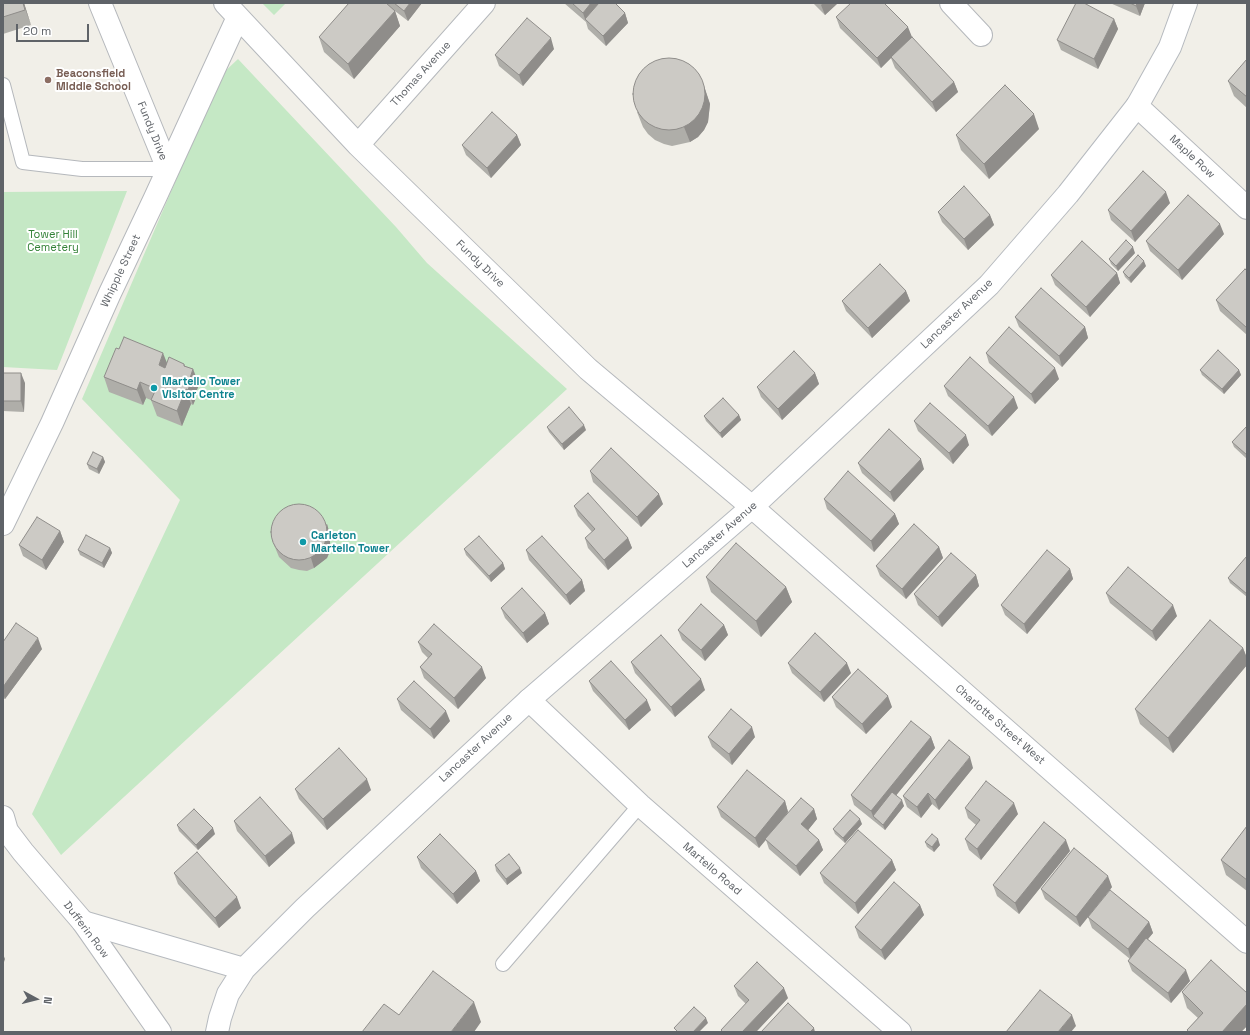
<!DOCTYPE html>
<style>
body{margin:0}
#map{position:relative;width:1250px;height:1035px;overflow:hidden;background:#f1efe8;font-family:"Space Grotesk",sans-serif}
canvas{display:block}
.frame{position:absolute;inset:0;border:4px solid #5f6368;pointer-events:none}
.north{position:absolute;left:16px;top:979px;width:40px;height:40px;-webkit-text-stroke:3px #fff;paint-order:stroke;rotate:97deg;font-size:11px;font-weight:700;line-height:16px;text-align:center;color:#5f6368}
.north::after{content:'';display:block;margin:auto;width:14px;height:18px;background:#5f6368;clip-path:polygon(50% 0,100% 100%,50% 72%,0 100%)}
.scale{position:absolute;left:16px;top:24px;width:73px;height:18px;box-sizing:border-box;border:2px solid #5f6368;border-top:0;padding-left:5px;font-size:12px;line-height:14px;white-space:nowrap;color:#5f6368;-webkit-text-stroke:3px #fff;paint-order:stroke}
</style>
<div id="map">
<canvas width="1250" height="1035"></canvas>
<div class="frame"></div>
<div class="north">N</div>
<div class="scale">20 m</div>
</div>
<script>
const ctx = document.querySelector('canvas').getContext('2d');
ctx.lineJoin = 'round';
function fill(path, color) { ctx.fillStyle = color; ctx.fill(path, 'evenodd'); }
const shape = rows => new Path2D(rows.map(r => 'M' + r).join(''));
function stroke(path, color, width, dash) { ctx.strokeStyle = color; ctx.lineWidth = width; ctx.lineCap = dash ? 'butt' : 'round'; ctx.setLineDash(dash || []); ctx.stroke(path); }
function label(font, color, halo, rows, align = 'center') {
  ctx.font = font + ' "Space Grotesk",sans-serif'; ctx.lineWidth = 4; ctx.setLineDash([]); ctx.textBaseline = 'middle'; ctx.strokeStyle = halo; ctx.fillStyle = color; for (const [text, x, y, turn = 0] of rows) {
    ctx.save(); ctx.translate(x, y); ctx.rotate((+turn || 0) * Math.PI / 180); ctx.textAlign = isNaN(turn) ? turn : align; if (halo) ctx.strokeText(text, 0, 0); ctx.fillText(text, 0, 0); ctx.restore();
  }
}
fill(shape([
 [262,3,286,3,274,15],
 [238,59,396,227,427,263,567,389,61,855,32,814,180,500,82,399,221,75],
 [127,191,57,370,3,367,3,192]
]), '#c5e8c5');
const lane = shape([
 [3,85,23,162,82,169,168,169],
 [503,964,640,805]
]);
const street = shape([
 [100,3,168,169],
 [225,3,358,145,588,369,752,507,1247,942],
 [951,3,981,35],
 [1137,106,1247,208],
 [358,145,484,3],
 [3,524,52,423,110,293,155,198,238,17],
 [529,700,640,805,900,1032],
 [3,817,7,831,23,852,83,922,160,1032]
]);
const secondary = shape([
 [83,922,244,969],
 [217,1032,220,1018,228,994,244,969,305,908,529,700,752,507,989,285,1068,194,1137,106,1170,47,1186,3]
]);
stroke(lane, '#b5b8bc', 16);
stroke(street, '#b5b8bc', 24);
stroke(secondary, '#b6babf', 24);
stroke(lane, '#fff', 14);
stroke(street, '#fff', 22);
stroke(secondary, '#fff', 22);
fill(shape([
 [3,3,24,3,31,25,3,34],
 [349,3,422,3,408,21,395,11,400,26,354,79,324,52,319,37],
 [564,3,615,3,625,13,628,23,606,46,588,29,586,22],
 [813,3,838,3,825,15],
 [1110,3,1145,3,1140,16],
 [836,17,912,37,899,50,954,82,958,92,936,112,895,68,891,58,881,68,840,28],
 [1114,19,1118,29,1098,69,1061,50,1057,40],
 [554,49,523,86,499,66,495,55],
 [1247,59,1247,108,1234,96,1228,81],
 [705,89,710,104,708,122,704,130,698,137,690,142,672,146,664,144,655,140,648,134,643,127,637,112],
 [1039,129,989,179,961,150,956,135],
 [517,135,521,145,491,178,466,155,462,145],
 [1170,203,1135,242,1111,220,1108,210],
 [938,212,990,215,994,225,968,250,942,222],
 [1224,234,1182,280,1150,251,1146,241],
 [1135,253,1118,271,1111,264,1109,259],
 [1146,266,1131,283,1125,277,1123,272],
 [1247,271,1247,335,1220,311,1216,300],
 [1117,273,1120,283,1090,317,1055,285,1051,275],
 [906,291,910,301,872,338,846,311,842,301],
 [1015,317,1085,327,1088,338,1062,367,1019,327],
 [986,353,1059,379,1035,404,989,363],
 [167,363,185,366,193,369,199,385,195,394,196,398,193,405,191,404,182,426,157,416,151,400,146,398,143,405,109,392,104,377],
 [1200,370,1239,370,1241,375,1224,394,1202,375],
 [3,373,25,383,24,412,3,411],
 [815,373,819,384,782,420,761,397,757,387],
 [944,386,1018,408,992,436,948,396],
 [739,415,741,420,722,438,706,421,704,416],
 [914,421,969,445,953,464,918,431],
 [1247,426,1247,459,1234,447,1232,442],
 [547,427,586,430,564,450,549,432],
 [103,457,105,462,99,474,89,469,87,464],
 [858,463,924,469,894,502,862,473],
 [590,471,663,504,641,527,593,482],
 [824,499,895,514,899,524,874,552,827,509],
 [574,506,628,538,632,548,608,570,588,548,585,538,592,532,578,516],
 [327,524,330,535,330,551,327,558,314,568,307,571,299,570,291,568,279,557,272,540],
 [60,531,64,542,46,570,23,556,19,545],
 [939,547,943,558,906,599,880,576,876,566],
 [110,548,112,553,104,568,80,555,78,550],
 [464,549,503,563,505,569,491,582,466,555],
 [526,550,582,580,585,591,570,605,529,560],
 [1247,556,1247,597,1230,583,1228,578],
 [1070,569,1073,579,1027,634,1005,615,1001,605],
 [976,575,979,586,942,627,918,605,914,594],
 [706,577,786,587,792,602,761,637,711,592],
 [1106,593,1177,616,1156,641,1110,603],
 [501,608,545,613,549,624,527,643,505,618],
 [724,625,728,635,705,661,682,640,678,630],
 [3,642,42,649,5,699,3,698],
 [418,642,486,678,458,709,424,678,420,667,428,658,422,652],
 [1243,648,1247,658,1247,665,1173,753,1140,724,1135,709],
 [631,662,705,690,675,717,635,673],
 [788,663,851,673,824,702,792,673],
 [589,681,651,710,629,730,593,691],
 [832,697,892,707,866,734,836,707],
 [397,699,450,721,434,739,401,710],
 [708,737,755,737,732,765,712,747],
 [931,737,935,748,896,795,904,806,885,830,854,805,851,795],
 [973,768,939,810,932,804,921,818,907,807,903,796],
 [295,789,371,790,327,830,299,799],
 [785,801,788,812,782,820,814,809,817,819,808,830,819,840,823,850,800,876,769,849,766,840,759,848,721,817,717,807],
 [965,808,1018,814,981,860,969,850,965,839,976,825,968,818],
 [234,821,295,843,269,867,237,831],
 [862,824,845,843,835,834,833,829],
 [177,825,215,834,198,850,179,831],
 [1247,826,1247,891,1226,875,1221,860],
 [925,842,940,845,934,852,927,847],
 [1070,851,1019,914,997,896,993,885],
 [417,857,476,871,480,881,457,904,421,868],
 [892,860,896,870,858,914,824,883,820,873],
 [495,865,522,873,507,885,496,871],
 [174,873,241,908,219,928,178,884],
 [1112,887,1080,927,1045,899,1041,889],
 [920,905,924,915,885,960,859,938,855,927],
 [1088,917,1149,922,1153,933,1148,939,1190,981,1171,1003,1132,971,1128,961,1130,959,1092,928],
 [734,986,788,998,756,1032,721,1032,721,1030,746,1004,738,996],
 [1182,992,1247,993,1247,1026,1241,1032,1188,1032,1187,1030,1198,1018,1187,1008]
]), '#afaea9');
fill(shape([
 [23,3,24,3,31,25],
 [410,3,422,3,408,21,404,11],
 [591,3,604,3,585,19,583,13],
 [823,3,838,3,825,15,821,5],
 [1137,3,1145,3,1140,16,1136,6],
 [395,11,400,26,354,79,348,64],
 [625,13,628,23,606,46,603,36],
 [1114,19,1118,29,1098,69,1094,59],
 [908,27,912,37,881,68,877,58],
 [551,38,554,49,523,86,519,75],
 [954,82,958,92,936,112,932,102],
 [705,89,710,104,708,122,704,130,698,137,690,142,684,127],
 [1034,114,1039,129,989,179,984,164],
 [517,135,521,145,491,178,487,168],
 [1166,192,1170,203,1135,242,1131,231],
 [990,215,994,225,968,250,964,239],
 [1220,224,1224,234,1182,280,1178,270],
 [1133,247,1135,253,1118,271,1116,266],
 [1144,261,1146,266,1131,283,1129,278],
 [1117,273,1120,283,1090,317,1086,307],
 [906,291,910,301,872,338,868,328],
 [1085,327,1088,338,1062,367,1059,356],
 [163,353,169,368,164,381,159,365],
 [184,364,190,379,193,369,199,385,195,394,196,398,193,405,188,390,184,366],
 [1055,368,1059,379,1035,404,1031,394],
 [1239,370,1241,375,1224,394,1222,389],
 [21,373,25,383,24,412,21,401],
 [815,373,819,384,782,420,778,409],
 [140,382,146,398,143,405,137,390],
 [186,389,191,404,182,426,177,411],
 [1014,397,1018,408,992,436,988,426],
 [739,415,741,420,722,438,720,433],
 [584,425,586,430,564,450,562,444],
 [966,435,969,445,953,464,949,453],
 [103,457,105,462,99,474,97,469],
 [921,459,924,469,894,502,890,492],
 [659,494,663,504,641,527,637,517],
 [895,514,899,524,874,552,871,541],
 [327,524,330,535,330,551,327,558,314,568,311,558],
 [60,531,64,542,46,570,42,560],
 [628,538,632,548,608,570,604,560],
 [939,547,943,558,906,599,902,589],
 [110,548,112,553,104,568,102,563],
 [503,563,505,569,491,582,489,576],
 [1070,569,1073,579,1027,634,1024,624],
 [976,575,979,586,942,627,938,617],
 [582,580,585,591,570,605,566,595],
 [786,587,792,602,761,637,756,621],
 [1173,605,1177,616,1156,641,1152,631],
 [545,613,549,624,527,643,523,633],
 [724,625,728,635,705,661,701,650],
 [38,638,42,649,5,699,3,693,3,687],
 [1243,648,1247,658,1247,665,1173,753,1168,738],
 [847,663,851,673,824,702,820,692],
 [482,667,486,678,458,709,454,698],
 [701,679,705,690,675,717,671,707],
 [888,696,892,707,866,734,862,724],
 [647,700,651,710,629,730,625,720],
 [446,711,450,721,434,739,430,729],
 [752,727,755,737,732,765,729,754],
 [931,737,935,748,876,820,873,816,871,811],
 [970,757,973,768,939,810,935,800],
 [367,779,371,790,327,830,323,819],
 [928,793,932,804,921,818,917,807],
 [902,800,904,806,885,830,883,825],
 [785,801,788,812,759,848,755,838],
 [1014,803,1018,814,981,860,977,849],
 [814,809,817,819,805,834,801,824],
 [860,819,862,824,845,843,843,838],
 [213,828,215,834,198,850,196,845],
 [292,833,295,843,269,867,265,856],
 [938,839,940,845,934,852,932,847],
 [819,840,823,850,800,876,796,866],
 [1066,840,1070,851,1019,914,1015,903],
 [892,860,896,870,858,914,855,903],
 [520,868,522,873,507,885,506,879],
 [476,871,480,881,457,904,453,894],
 [1108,876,1112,887,1080,927,1076,917],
 [237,897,241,908,219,928,215,918],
 [920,905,924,915,885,960,881,950],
 [1149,922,1153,933,1131,959,1128,949],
 [3,954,5,959,3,965],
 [1186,970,1190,981,1171,1003,1168,993],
 [784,988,788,998,756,1032,742,1032],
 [474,1002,481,1022,474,1032,451,1032],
 [1247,1004,1247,1026,1241,1032,1222,1032],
 [1072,1015,1076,1026,1071,1032,1058,1032],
 [706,1018,708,1023,699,1032,693,1032],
 [814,1028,815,1032,810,1032]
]), '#8f8d8a');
const building = shape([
 [3,3,23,3,25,10,3,17,3,3],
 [349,3,386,3,395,11,348,64,319,37,349,3],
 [394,3,410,3,404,11,394,3],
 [572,3,591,3,583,13,572,3],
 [599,3,615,3,625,13,603,36,585,19,599,3],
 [851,3,884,3,908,27,877,58,836,17,851,3],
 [1076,3,1084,3,1114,19,1094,59,1057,40,1076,3],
 [1130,3,1137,3,1136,6,1130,3],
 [527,18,551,38,519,75,495,55,527,18],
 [912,37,954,82,932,102,891,57,912,37],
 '633 94a36 36 0 1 1 72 0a36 36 0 1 1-72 0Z',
 [1247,59,1247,97,1228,81,1247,59],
 [1005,85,1034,114,984,164,956,135,1005,85],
 [492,112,517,135,487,168,462,145,492,112],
 [1143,171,1166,192,1131,231,1108,210,1143,171],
 [964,186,990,215,964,239,938,212,964,186],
 [1188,195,1220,224,1178,270,1146,241,1188,195],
 [1126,240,1133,247,1116,266,1109,259,1126,240],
 [1082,241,1117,273,1086,307,1051,275,1082,241],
 [1138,255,1144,261,1129,278,1123,272,1138,255],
 [880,264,906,291,868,328,842,301,880,264],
 [1245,269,1247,271,1247,328,1216,300,1245,269],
 [1041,288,1085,327,1059,356,1015,317,1041,288],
 [1009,327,1055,368,1031,394,986,353,1009,327],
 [124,337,163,353,159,365,165,368,169,357,184,364,184,366,193,369,189,381,191,382,188,390,186,389,177,411,151,400,156,389,140,382,137,390,104,377,116,348,119,349,124,337],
 [1218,350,1239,370,1222,389,1200,370,1218,350],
 [794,351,815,373,778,409,757,387,794,351],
 [970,357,1014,397,988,426,944,386,970,357],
 [3,373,21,373,21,401,3,401,3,373],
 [723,398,739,415,720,433,704,416,723,398],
 [930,403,966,435,949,453,914,421,930,403],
 [569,407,584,425,562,444,547,427,569,407],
 [1247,426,1247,455,1232,442,1247,426],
 [889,429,921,459,890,492,858,463,889,429],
 [611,448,659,494,637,517,590,471,611,448],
 [93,452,103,457,97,469,87,464,93,452],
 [848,471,895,514,871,541,824,499,848,471],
 [588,493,628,538,604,560,585,538,595,529,574,506,588,493],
 '271 532a28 28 0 1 1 56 0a28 28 0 1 1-56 0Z',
 [37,517,60,531,42,560,19,545,37,517],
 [914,524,939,547,902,589,876,566,914,524],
 [86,535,110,548,102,563,78,550,86,535],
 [479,536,503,563,489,576,464,549,479,536],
 [542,536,582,580,566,595,526,550,542,536],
 [736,543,786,587,756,621,706,577,736,543],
 [1047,550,1070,569,1024,624,1001,605,1047,550],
 [951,553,976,575,938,617,914,594,951,553],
 [1247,556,1247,594,1228,578,1247,556],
 [1128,567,1173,605,1152,631,1106,593,1128,567],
 [522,588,545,613,523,633,501,608,522,588],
 [701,604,724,625,701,650,678,630,701,604],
 [1210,620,1243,648,1168,738,1135,709,1210,620],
 [16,623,38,638,3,687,3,642,16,623],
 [434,624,482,667,454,698,420,667,432,654,418,642,434,624],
 [815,633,847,663,820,692,788,663,815,633],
 [661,635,701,679,671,707,631,662,661,635],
 [611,661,647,700,625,720,589,681,611,661],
 [858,669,888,696,862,724,832,697,858,669],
 [414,681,446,711,430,729,397,699,414,681],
 [731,709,752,727,729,754,708,737,731,709],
 [911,721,931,737,871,811,851,795,911,721],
 [949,740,970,757,935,800,928,793,917,807,903,796,949,740],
 [339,748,367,779,323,819,295,789,339,748],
 [747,770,785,801,755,838,717,807,747,770],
 [986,781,1014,803,977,849,965,839,980,820,965,808,986,781],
 [892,792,902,800,883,825,873,816,892,792],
 [260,797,292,833,265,856,234,821,260,797],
 [801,798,814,809,801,824,819,840,796,866,765,839,801,798],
 [194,809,213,828,196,845,177,825,194,809],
 [850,810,860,819,843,838,833,829,850,810],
 [1044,822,1066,840,1015,903,993,885,1044,822],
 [1247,826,1247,880,1221,860,1247,826],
 [858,830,892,860,855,903,820,873,858,830],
 [440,834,476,871,453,894,417,857,440,834],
 [932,834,938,839,932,847,925,842,932,834],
 [1074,848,1108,876,1076,917,1041,889,1074,848],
 [197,852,237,897,215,918,174,873,197,852],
 [509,854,520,868,506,879,495,865,509,854],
 [894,882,920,905,881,950,855,927,894,882],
 [1110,890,1149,922,1128,949,1088,917,1110,890],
 [1146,938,1186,970,1168,993,1128,961,1146,938],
 [1211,960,1247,993,1247,1004,1222,1032,1189,1032,1187,1030,1203,1013,1182,992,1211,960],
 [757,962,784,988,742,1032,723,1032,721,1030,749,1000,734,986,757,962],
 [433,971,474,1002,451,1032,362,1032,384,1004,399,1015,433,971],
 [1040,990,1072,1015,1058,1032,1006,1032,1040,990],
 [788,1003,814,1028,810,1032,761,1032,788,1003],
 [694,1007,706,1018,693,1032,678,1032,674,1028,694,1007]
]);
fill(building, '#cccac5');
stroke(building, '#8f8d8a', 1);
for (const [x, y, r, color] of [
 [48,80,4,"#8d6e63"],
 [154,388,4,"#0f9aa8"],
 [303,542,4,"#0f9aa8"]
]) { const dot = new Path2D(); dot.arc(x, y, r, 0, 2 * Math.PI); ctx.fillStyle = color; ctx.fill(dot); stroke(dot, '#fff', 1.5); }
label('bold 11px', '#785e54', '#fff', [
 ["Beaconsfield",56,74],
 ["Middle School",56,87]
], 'left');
label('11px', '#5f6368', '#fff', [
 ["Thomas Avenue",421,74,-48],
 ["Fundy Drive",152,131,68],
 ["Maple Row",1192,157,43],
 ["Fundy Drive",480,264,44],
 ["Whipple Street",121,271,-65],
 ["Lancaster Avenue",957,314,-44],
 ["Lancaster Avenue",720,535,-41],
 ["Charlotte Street West",1000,725,41],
 ["Lancaster Avenue",476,748,-43],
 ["Martello Road",712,869,41],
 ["Dufferin Row",86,930,53]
]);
label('11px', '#348238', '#fff', [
 ["Tower Hill",53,235],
 ["Cemetery",53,248]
]);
label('bold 11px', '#0d838f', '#fff', [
 ["Martello Tower",162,382],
 ["Visitor Centre",162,395],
 ["Carleton",311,536],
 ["Martello Tower",311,549]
], 'left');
</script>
